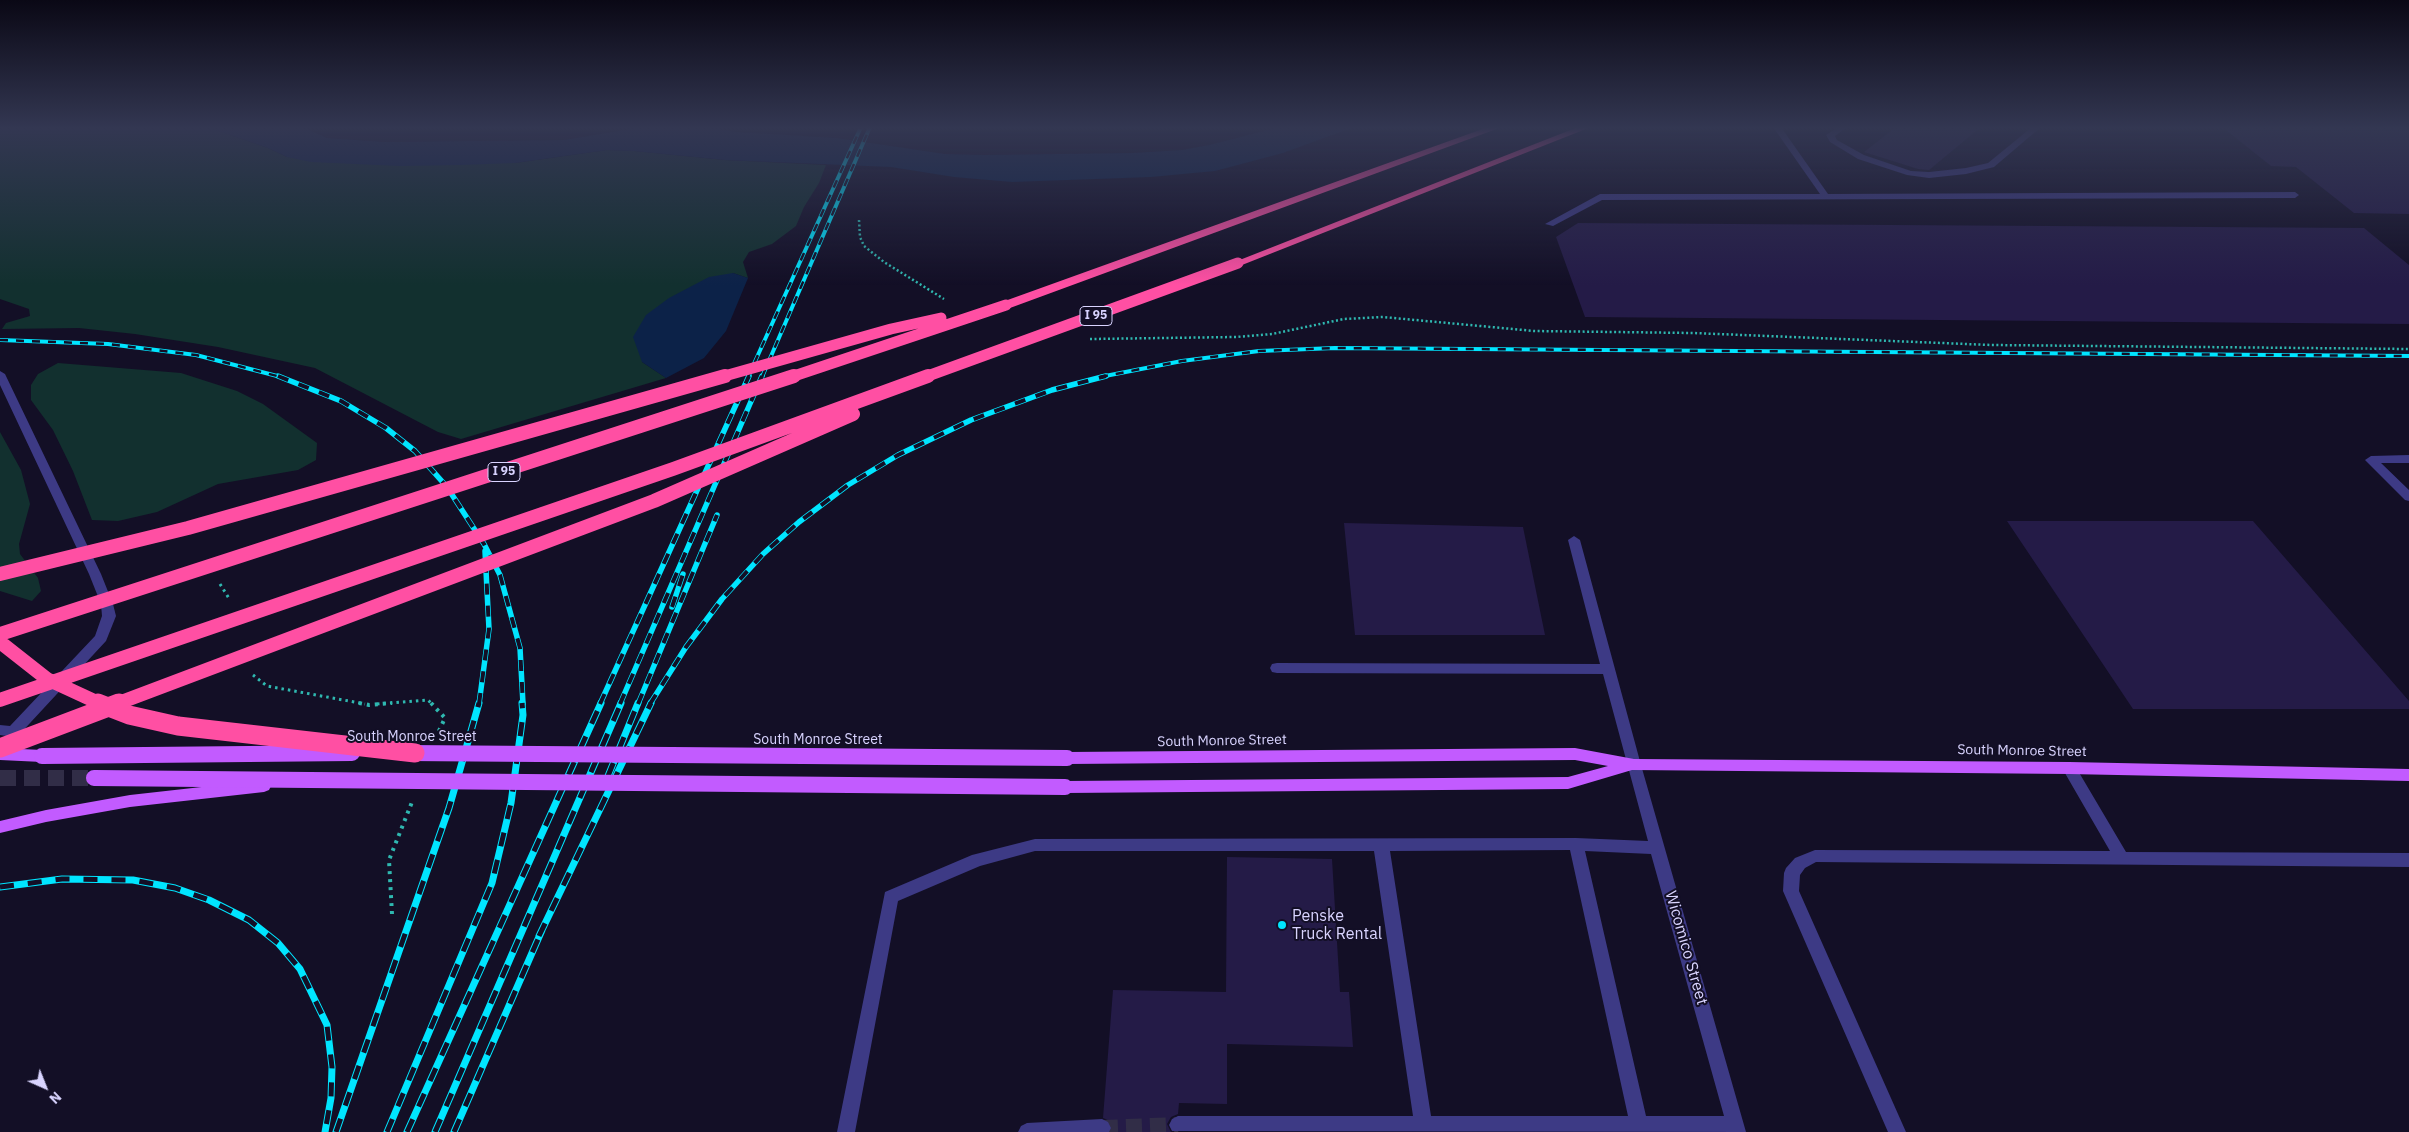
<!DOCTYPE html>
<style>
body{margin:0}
#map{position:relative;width:2409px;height:1132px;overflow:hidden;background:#130f26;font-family:"IBM Plex Sans",sans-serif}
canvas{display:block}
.north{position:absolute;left:20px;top:1062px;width:50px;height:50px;-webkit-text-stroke:4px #130f26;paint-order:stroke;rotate:136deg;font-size:14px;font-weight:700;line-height:20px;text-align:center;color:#d9d4ff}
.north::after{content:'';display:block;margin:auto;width:18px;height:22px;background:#d9d4ff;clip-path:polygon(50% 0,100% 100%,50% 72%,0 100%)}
</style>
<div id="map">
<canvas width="2409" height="1132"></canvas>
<div class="north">N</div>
</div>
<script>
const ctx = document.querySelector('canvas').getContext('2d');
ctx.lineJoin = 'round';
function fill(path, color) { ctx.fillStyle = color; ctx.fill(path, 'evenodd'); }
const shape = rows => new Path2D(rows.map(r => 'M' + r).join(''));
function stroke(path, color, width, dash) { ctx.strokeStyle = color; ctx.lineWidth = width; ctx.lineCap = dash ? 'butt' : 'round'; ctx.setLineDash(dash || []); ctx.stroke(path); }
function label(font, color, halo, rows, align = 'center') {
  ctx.font = font + ' "IBM Plex Sans",sans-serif'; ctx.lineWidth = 4; ctx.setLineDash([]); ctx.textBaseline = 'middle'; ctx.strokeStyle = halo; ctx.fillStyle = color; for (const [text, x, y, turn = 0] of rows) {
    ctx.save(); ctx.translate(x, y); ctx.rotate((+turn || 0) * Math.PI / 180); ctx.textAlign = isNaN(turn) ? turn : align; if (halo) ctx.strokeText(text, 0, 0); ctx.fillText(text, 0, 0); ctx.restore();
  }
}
fill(shape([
 [0,127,207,127,268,148,287,157,515,163,607,150,634,151,725,160,826,165,819,183,804,207,796,226,772,244,749,252,743,262,748,278,733,273,642,362,666,378,461,439,438,432,315,368,218,347,135,334,79,328,2,329,6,323,30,316,29,309,0,299],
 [58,363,181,373,237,391,263,404,317,443,316,460,298,470,218,484,157,512,118,521,92,520,73,471,53,430,31,400,31,385,38,374],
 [0,432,21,470,30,504,19,544,20,554,38,578,41,591,32,601,0,591]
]), '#12302f');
fill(shape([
 [207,127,302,127,327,138,385,142,564,140,644,127,708,127,735,132,837,138,945,154,984,155,1133,153,1182,150,1209,145,1280,127,1354,127,1283,153,1215,171,1151,177,1012,182,954,177,891,167,725,160,634,151,607,150,515,163,460,165,400,166,311,162,287,157,268,148],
 [733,273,748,278,726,331,704,358,666,378,642,362,633,337,646,315,669,298,709,277]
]), '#0c2248');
fill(shape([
 [1896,127,1981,127,1929,170,1918,169,1864,152],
 [2222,127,2409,127,2409,214,2354,213,2296,167,2271,166],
 [1578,223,2364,228,2409,265,2409,324,1585,317,1556,237],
 [2007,521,2253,521,2409,701,2409,709,2133,709],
 [1344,523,1523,527,1545,635,1355,635],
 [1227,857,1332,859,1340,992,1349,992,1353,1047,1227,1044,1227,1104,1179,1103,1178,1114,1171,1117,1167,1124,1171,1132,1111,1132,1113,1127,1110,1121,1103,1118,1113,990,1226,992]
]), '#241b47');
stroke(shape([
 [1102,1128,1178,1125]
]), '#312d47', 16, [16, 8]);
stroke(shape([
 [0,778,94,778]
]), '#312d47', 16, [16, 8]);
stroke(shape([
 [859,220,860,237,864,246,884,262,944,299],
 [1090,339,1236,337,1272,334,1344,319,1383,317,1534,331,1693,333,1991,345,2409,349]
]), '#2fb8b0', 2.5, [2, 2.5]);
stroke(shape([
 [220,584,230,600],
 [253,675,267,686,365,704],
 [377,704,428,700,432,704]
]), '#2fb8b0', 3, [2.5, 4]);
stroke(shape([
 [359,703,369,705,392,703],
 [431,703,445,718,438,733],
 [392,914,389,860,412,802]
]), '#2fb8b0', 4, [3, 5]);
fill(shape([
 [1773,127,1781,127,1828,194,2295,192,2299,195,2295,198,1602,200,1553,226,1545,224,1600,194,1820,194,1773,127],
 [1838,127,1847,127,1835,136,1837,140,1864,155,1911,171,1929,172,1966,168,1988,163,2032,127,2041,127,1994,167,1966,174,1929,178,1907,175,1858,159,1830,142,1826,135,1838,127],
 [0,371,5,374,101,574,113,604,116,616,106,641,18,736,13,737,0,735,0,725,10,726,95,636,102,616,101,604,89,574,0,385,0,371],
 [2409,455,2409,463,2381,463,2409,490,2409,501,2405,500,2365,460,2371,456,2409,455],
 [1574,536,1580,540,1641,765,1746,1132,1172,1131,1169,1125,1172,1119,1178,1116,1413,1116,1374,851,1035,851,980,866,898,901,855,1132,837,1132,885,892,972,855,1035,839,1576,838,1648,841,1603,674,1277,673,1272,672,1270,668,1272,664,1277,663,1600,664,1568,540,1574,536],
 [1570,850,1628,1116,1431,1116,1390,851,1570,850],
 [1585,851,1651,854,1724,1116,1646,1116,1585,851],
 [2069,762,2074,764,2126,852,2409,853,2409,867,1816,862,1805,868,1800,875,1799,891,1906,1132,1888,1132,1783,891,1784,873,1786,868,1795,858,1815,850,2110,851,2062,768,2064,764,2069,762],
 [1102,1119,1108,1122,1111,1128,1109,1132,1018,1132,1021,1126,1027,1123,1102,1119]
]), '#3d3a85');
fill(shape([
 [0,748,42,750,47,752,49,756,47,760,42,762,0,760,0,748],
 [1575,748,1634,759,2069,762,2409,769,2409,781,2069,774,1632,770,1568,789,1065,793,1060,791,1058,787,1060,783,1065,781,1568,777,1608,766,1575,760,1067,764,1062,762,1060,758,1062,754,1067,752,1575,748],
 [264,780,269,782,271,786,269,790,264,792,130,807,46,822,0,833,0,821,46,810,130,795,264,780]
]), '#c25bff');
fill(shape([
 [1488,127,1502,127,1010,308,1006,309,1000,305,1002,302,1488,127],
 [1578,127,1591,127,1242,265,1238,266,1232,263,1578,127]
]), '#ff4fa3');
const railFar2 = shape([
 [0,340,108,344,196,355,281,377],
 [748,377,861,127],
 [762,377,870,127],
 [1100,377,1182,361,1259,351,1335,348,2409,356]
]);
const railFar1 = shape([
 [278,376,341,401,386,428,415,451,447,487,484,544,500,575,520,648,523,704],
 [672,607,683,574],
 [479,704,489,629,485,551],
 [600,704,749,376],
 [620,704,762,376],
 [638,704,717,515],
 [650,704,686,647,722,599,763,554,799,522,848,485,898,455,971,420,1052,390,1106,376]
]);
const rail = shape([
 [608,776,638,703],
 [0,887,62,879,133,880,175,888,209,900,249,920,278,943,300,969,327,1025,332,1067,331,1098,325,1132],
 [539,936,651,703],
 [336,1132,449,808,479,703],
 [387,1132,492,883,511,803,523,715,522,703],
 [407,1132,601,703],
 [435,1132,621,703],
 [454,1132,542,930]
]);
stroke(railFar2, '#00e5ff', 4);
stroke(railFar1, '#00e5ff', 5.5);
stroke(rail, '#00e5ff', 7);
stroke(railFar2, '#130f26', 2.5, [8]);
stroke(railFar1, '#130f26', 4, [11]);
stroke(rail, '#130f26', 5, [14]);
stroke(shape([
 [407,753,1067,758],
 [42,756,352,753],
 [94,778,1065,787]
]), '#c25bff', 16);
stroke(shape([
 [721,377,891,329,941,318],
 [791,377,1006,305],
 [925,377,1238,263]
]), '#ff4fa3', 11);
stroke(shape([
 [0,574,188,528,725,376],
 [0,634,794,376],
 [0,642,47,679,101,704],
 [0,700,673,469,928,376],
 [116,704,654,501,853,414]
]), '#ff4fa3', 14);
stroke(shape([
 [98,703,129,715,178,726,415,753],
 [0,748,119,703]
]), '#ff4fa3', 19);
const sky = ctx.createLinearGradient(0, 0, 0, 285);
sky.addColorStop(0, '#0a0815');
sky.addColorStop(0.45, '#333752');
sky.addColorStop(1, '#33375200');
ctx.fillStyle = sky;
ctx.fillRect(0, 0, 2409, 285);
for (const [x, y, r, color] of [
 [1282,925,5,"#00e5ff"]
]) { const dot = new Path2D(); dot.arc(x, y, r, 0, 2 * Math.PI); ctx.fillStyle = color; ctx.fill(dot); stroke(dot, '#130f26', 2); }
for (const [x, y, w] of [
 [1096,316,32],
 [504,472,32]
]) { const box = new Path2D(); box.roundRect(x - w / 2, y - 9.5, w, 19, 4); ctx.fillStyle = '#130f26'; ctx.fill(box); stroke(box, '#d9d4ff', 1); }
label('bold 12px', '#d9d4ff', null, [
 ["I 95",1096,316],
 ["I 95",504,472]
]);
label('14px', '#d9d4ff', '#130f26', [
 ["South Monroe Street",412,737],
 ["South Monroe Street",818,740],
 ["South Monroe Street",1222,741,-1],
 ["South Monroe Street",2022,751,1]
]);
label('16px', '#d9d4ff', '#130f26', [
 ["Penske",1292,916],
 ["Truck Rental",1292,934]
], 'left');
label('16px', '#d9d4ff', '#130f26', [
 ["Wicomico Street",1686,948,74]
]);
</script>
